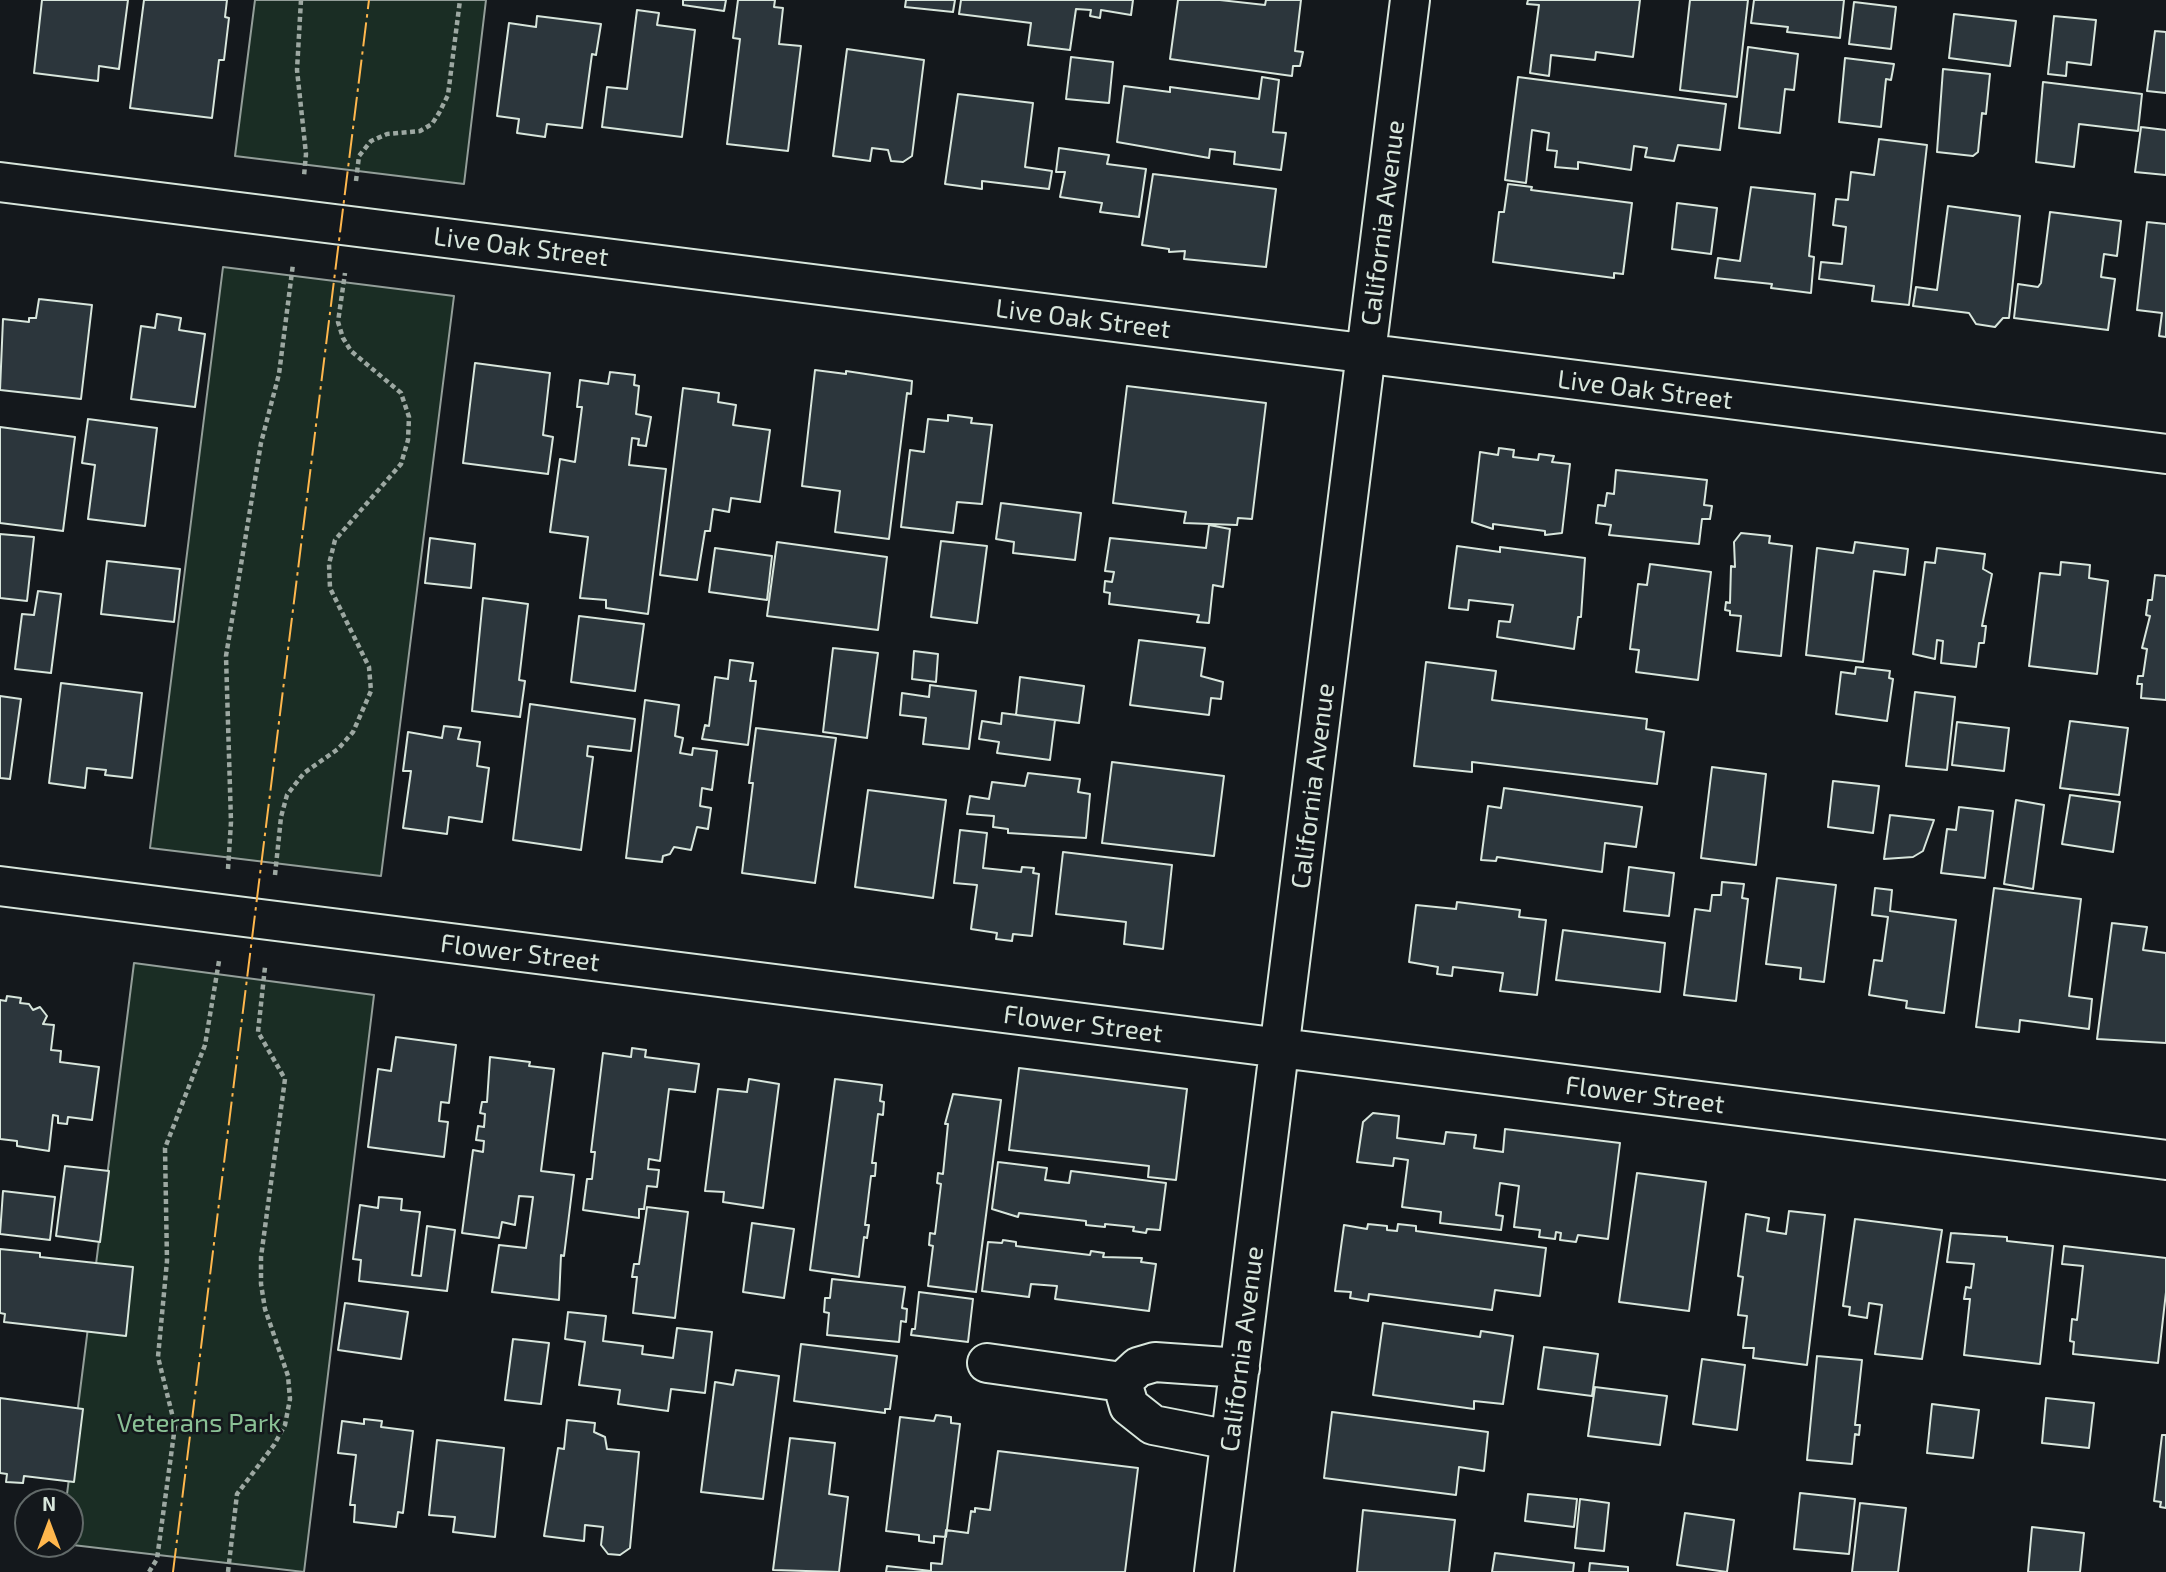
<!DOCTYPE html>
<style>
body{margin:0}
#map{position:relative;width:2166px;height:1572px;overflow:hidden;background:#14181c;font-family:"Exo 2",sans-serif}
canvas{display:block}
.north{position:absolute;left:14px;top:1488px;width:70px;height:70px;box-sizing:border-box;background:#14181c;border:2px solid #626a69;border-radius:50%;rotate:0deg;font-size:19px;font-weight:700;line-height:28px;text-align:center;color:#d8e6dc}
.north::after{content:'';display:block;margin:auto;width:24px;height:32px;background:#ffb74d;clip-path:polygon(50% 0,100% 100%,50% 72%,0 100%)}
</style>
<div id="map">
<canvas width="2166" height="1572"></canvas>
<div class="north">N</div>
</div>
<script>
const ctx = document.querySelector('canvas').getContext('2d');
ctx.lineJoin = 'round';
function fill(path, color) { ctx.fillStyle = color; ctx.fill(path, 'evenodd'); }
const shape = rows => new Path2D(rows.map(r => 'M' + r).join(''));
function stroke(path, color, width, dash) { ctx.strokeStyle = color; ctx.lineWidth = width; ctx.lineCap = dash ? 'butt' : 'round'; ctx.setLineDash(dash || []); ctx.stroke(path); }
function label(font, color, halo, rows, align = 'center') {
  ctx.font = font + ' "Exo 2",sans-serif'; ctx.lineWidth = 5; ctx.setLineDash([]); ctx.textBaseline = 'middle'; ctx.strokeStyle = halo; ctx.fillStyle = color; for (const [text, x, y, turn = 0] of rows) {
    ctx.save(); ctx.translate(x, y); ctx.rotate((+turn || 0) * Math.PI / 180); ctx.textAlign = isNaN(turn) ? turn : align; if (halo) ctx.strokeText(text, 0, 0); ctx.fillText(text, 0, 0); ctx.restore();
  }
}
const green = shape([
 [255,0,486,0,464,184,235,156,255,0],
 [223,267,454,296,381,876,150,848,223,267],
 [134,963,374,995,304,1572,64,1544,70,1544,70,1502,66,1502,134,963]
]);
fill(green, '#1a2d24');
stroke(green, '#939e99', 2);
const building = shape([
 [42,0,128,0,119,69,99,66,98,81,34,73,42,0],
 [144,0,227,0,225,17,229,18,224,60,219,60,212,118,130,108,144,0],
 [683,0,726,0,724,11,683,5,683,0],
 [738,0,775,0,774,7,783,8,779,44,801,46,788,151,727,144,740,39,733,38,738,0],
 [906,0,955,0,953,12,905,7,906,0],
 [961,0,1133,0,1131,15,1101,10,1100,18,1090,16,1091,10,1076,9,1070,50,1028,45,1031,23,959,14,961,0],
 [1178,0,1220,0,1265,5,1266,0,1301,0,1295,51,1303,52,1300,66,1293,66,1292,76,1170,59,1178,0],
 [1528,0,1640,0,1633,57,1596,52,1595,60,1551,55,1549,76,1530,73,1539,5,1527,4,1528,0],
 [1690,0,1748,0,1737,97,1680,90,1690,0],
 [1754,0,1844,0,1840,38,1787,32,1788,27,1751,23,1754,0],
 [1854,2,1896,7,1891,49,1849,44,1854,2],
 [637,10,659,13,657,25,695,30,682,137,602,127,607,87,627,89,637,10],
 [1954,14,2016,21,2010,66,1949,58,1954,14],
 [537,16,601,24,596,55,592,54,582,128,547,124,545,137,517,133,519,119,497,116,509,23,536,27,537,16],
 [2054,16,2096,20,2091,65,2067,62,2066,76,2048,74,2054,16],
 [2155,31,2166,32,2166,93,2147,91,2155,31],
 [1748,47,1798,54,1794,90,1785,89,1780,133,1739,128,1748,47],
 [847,49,924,60,912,156,903,162,891,161,888,150,872,148,870,161,833,156,847,49],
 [1071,57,1113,62,1109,103,1066,99,1071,57],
 [1845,58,1894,64,1891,80,1886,79,1881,127,1839,122,1845,58],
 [1943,69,1990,74,1986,114,1982,113,1978,152,1973,156,1937,152,1943,69],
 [1262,77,1279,80,1273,132,1286,133,1281,170,1234,164,1235,152,1210,149,1209,158,1117,142,1124,86,1170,92,1170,87,1259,99,1262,77],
 [1518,77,1726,104,1720,150,1678,145,1674,161,1645,157,1647,148,1634,146,1631,170,1578,162,1578,169,1555,167,1557,151,1547,150,1549,133,1532,130,1526,183,1505,180,1518,77],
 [2043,82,2142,94,2138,131,2079,124,2074,167,2036,162,2043,82],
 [958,94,1033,103,1025,167,1052,171,1049,189,982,181,982,189,945,184,958,94],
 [2141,127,2166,130,2166,175,2135,172,2141,127],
 [1879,139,1927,145,1909,305,1872,301,1874,286,1819,279,1821,262,1842,264,1846,227,1833,225,1836,199,1848,200,1851,172,1874,175,1879,139],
 [1059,148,1109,155,1107,164,1146,169,1139,217,1100,212,1102,203,1060,197,1065,172,1056,172,1059,148],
 [1153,174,1276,189,1266,267,1184,259,1185,251,1169,252,1169,249,1142,245,1153,174],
 [1508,184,1532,187,1531,190,1632,203,1623,274,1614,273,1614,278,1493,262,1499,212,1504,212,1508,184],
 [1751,187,1815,194,1809,256,1814,257,1811,293,1771,288,1772,284,1715,278,1718,258,1740,261,1751,187],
 [1677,203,1717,208,1711,254,1672,249,1677,203],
 [1948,206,2020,216,2009,318,2003,318,1995,327,1976,324,1969,313,1913,306,1916,287,1937,290,1948,206],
 [2050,212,2121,221,2117,256,2104,254,2101,277,2115,279,2108,330,2014,318,2018,284,2038,287,2041,283,2050,212],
 [2147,222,2166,224,2166,337,2159,336,2162,313,2137,310,2147,222],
 [39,299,92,305,81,399,0,390,3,319,29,322,29,318,36,318,39,299],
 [157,314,181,318,179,330,205,334,195,407,131,399,141,326,155,328,157,314],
 [475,363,550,373,543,435,553,437,548,474,463,463,475,363],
 [815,370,846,374,846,371,912,381,911,394,907,393,889,539,835,532,840,491,802,486,815,370],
 [610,372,635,375,634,385,639,386,636,414,651,417,646,446,638,445,639,439,632,438,629,465,666,469,648,614,606,608,606,600,580,598,588,537,550,532,560,459,575,462,582,407,577,407,580,380,608,384,610,372],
 [1127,386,1266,403,1252,519,1238,518,1237,525,1184,523,1186,512,1113,503,1127,386],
 [683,388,719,393,718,402,736,405,733,425,770,430,760,502,731,498,729,512,713,509,710,531,705,531,697,580,660,575,683,388],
 [948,415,972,418,971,423,992,425,982,504,957,502,953,533,901,527,910,450,924,452,928,419,948,421,948,415],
 [88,419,157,428,145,526,88,519,95,465,82,463,88,419],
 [0,427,75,437,63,531,0,523,0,427],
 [1499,448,1514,450,1513,457,1538,460,1539,454,1554,456,1552,462,1570,464,1562,533,1545,535,1545,531,1493,524,1493,529,1472,522,1480,452,1498,455,1499,448],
 [1616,470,1707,480,1704,505,1712,506,1710,519,1702,519,1699,544,1609,535,1611,525,1596,523,1598,505,1605,506,1607,493,1614,494,1616,470],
 [1001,503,1081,513,1075,560,1013,553,1014,542,996,539,1001,503],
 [1209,525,1230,529,1223,587,1213,585,1209,623,1197,622,1199,615,1109,604,1110,593,1104,592,1105,581,1112,582,1114,572,1105,571,1110,538,1206,548,1209,525],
 [1741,533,1770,536,1769,543,1792,546,1781,656,1737,651,1741,616,1730,615,1730,611,1725,610,1726,602,1730,603,1731,566,1735,567,1734,542,1741,533],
 [0,534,34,537,27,601,0,598,0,534],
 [430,538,475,544,471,588,425,583,430,538],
 [941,541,987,546,977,623,931,617,941,541],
 [777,542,887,557,878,630,767,616,777,542],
 [1855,542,1908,549,1905,575,1874,571,1863,662,1806,655,1817,548,1853,553,1855,542],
 [1457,546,1500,552,1500,547,1585,558,1581,617,1578,617,1574,649,1497,637,1499,621,1510,622,1513,605,1469,600,1468,610,1449,608,1457,546],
 [715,548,772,556,767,600,709,592,715,548],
 [1937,548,1985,554,1983,569,1992,574,1982,626,1986,626,1984,643,1979,643,1976,667,1941,663,1943,641,1937,640,1935,659,1913,654,1925,562,1935,563,1937,548],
 [107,561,180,569,174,622,101,614,107,561],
 [2061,562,2090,565,2089,578,2108,581,2097,674,2029,666,2040,573,2060,575,2061,562],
 [1650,564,1711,572,1698,680,1636,672,1639,650,1630,649,1638,584,1647,585,1650,564],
 [2155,575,2166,576,2166,700,2141,698,2142,684,2137,684,2138,676,2143,676,2147,649,2142,648,2150,616,2146,615,2148,600,2152,600,2155,575],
 [38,591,61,594,51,673,15,669,22,614,34,615,38,591],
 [483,598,528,604,519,680,525,681,520,717,472,711,483,598],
 [579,616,644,624,635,691,571,682,579,616],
 [1139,640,1205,648,1201,676,1223,682,1221,699,1211,698,1209,715,1130,705,1139,640],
 [833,648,878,653,867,738,823,732,833,648],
 [914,651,938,654,936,682,912,679,914,651],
 [730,660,753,663,750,681,756,681,748,745,702,739,705,725,709,726,715,677,728,679,730,660],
 [1426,662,1496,671,1492,700,1647,719,1646,729,1664,732,1657,784,1472,762,1472,772,1414,766,1426,662],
 [1856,667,1890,671,1889,678,1893,679,1887,721,1836,714,1841,672,1855,674,1856,667],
 [1020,677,1084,686,1079,723,1016,715,1020,677],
 [61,683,142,693,132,778,105,775,106,770,87,768,85,788,49,783,61,683],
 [930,685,976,691,969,749,923,744,926,718,900,715,902,693,929,697,930,685],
 [1915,692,1955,697,1947,770,1906,766,1915,692],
 [0,696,21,699,10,779,0,778,0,696],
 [645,700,679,705,675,736,683,738,680,753,692,755,693,748,717,751,712,790,702,788,700,806,711,808,708,829,697,827,691,850,674,847,670,854,663,856,662,862,626,858,645,700],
 [530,704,635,719,631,751,588,746,587,756,593,757,581,850,513,840,530,704],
 [1002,713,1055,720,1050,760,997,753,999,742,979,739,982,721,1001,724,1002,713],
 [2070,721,2128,728,2119,795,2060,788,2070,721],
 [1957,722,2009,728,2004,771,1952,765,1957,722],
 [444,726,461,728,458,739,480,742,477,766,489,768,482,822,449,817,447,834,403,828,411,771,403,771,408,732,442,738,444,726],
 [756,728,836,738,815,883,742,873,753,783,749,783,756,728],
 [1112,762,1224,776,1214,856,1102,843,1112,762],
 [1712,767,1766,774,1756,865,1701,858,1712,767],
 [1028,773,1080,779,1078,792,1090,794,1086,838,1008,833,1008,829,993,827,994,816,967,814,970,796,989,799,992,782,1025,786,1028,773],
 [1833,781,1879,786,1873,833,1828,827,1833,781],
 [1504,788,1642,807,1636,847,1605,843,1602,872,1497,857,1496,861,1481,860,1488,806,1501,808,1504,788],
 [868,790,946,800,933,898,855,887,868,790],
 [2070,795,2120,802,2113,852,2062,844,2070,795],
 [2016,800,2044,805,2033,889,2004,884,2016,800],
 [1959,807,1993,811,1985,878,1941,873,1947,829,1956,830,1959,807],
 [1890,815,1934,820,1923,851,1913,857,1884,859,1890,815],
 [960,830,987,833,983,868,1021,872,1022,867,1034,868,1033,873,1039,874,1032,936,1013,934,1012,941,996,939,997,933,971,929,977,885,954,883,960,830],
 [1063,852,1172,865,1163,949,1124,944,1126,922,1056,914,1063,852],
 [1629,867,1674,873,1669,916,1624,911,1629,867],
 [1777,878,1836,885,1824,982,1800,979,1801,968,1766,964,1777,878],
 [1722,882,1744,884,1742,898,1748,899,1736,1001,1684,995,1695,909,1710,911,1712,895,1721,895,1722,882],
 [1875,888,1892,890,1890,911,1956,920,1944,1013,1906,1008,1907,1001,1869,995,1874,960,1882,961,1888,917,1872,915,1875,888],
 [1994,888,2081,899,2069,996,2092,999,2089,1029,2020,1020,2019,1032,1976,1027,1994,888],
 [1457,902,1520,910,1519,917,1546,920,1537,995,1500,991,1503,973,1453,967,1452,976,1437,974,1438,967,1409,962,1416,905,1456,909,1457,902],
 [2112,923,2147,927,2143,950,2166,953,2166,1043,2097,1039,2112,923],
 [1563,930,1665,943,1660,992,1556,980,1563,930],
 [7,996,21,998,20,1003,29,1004,33,1010,40,1007,47,1016,43,1024,54,1025,51,1050,61,1051,60,1062,99,1067,92,1120,68,1117,67,1124,58,1123,58,1116,53,1115,49,1151,17,1146,17,1141,0,1139,0,1000,6,1001,7,996],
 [396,1037,456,1045,449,1103,441,1102,439,1121,448,1122,444,1157,368,1147,378,1069,391,1071,396,1037],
 [632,1048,646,1050,645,1057,699,1064,695,1092,669,1089,660,1161,649,1159,648,1169,659,1170,657,1187,647,1186,644,1209,639,1209,639,1218,583,1210,587,1179,592,1179,595,1152,591,1152,603,1053,631,1057,632,1048],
 [490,1057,530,1062,529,1066,554,1069,541,1171,574,1175,564,1256,561,1255,559,1300,492,1292,499,1245,526,1248,533,1197,519,1196,515,1225,502,1222,499,1238,462,1233,473,1150,483,1152,484,1141,476,1140,478,1126,484,1127,485,1114,480,1113,482,1102,487,1102,490,1057],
 [1019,1068,1187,1089,1176,1180,1148,1177,1149,1166,1009,1150,1019,1068],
 [749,1079,779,1084,763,1208,723,1202,724,1192,705,1191,718,1089,747,1092,749,1079],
 [835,1079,882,1085,880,1101,884,1102,883,1115,878,1114,872,1163,876,1163,875,1176,871,1176,865,1225,869,1225,867,1238,864,1237,859,1277,810,1270,835,1079],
 [953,1094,1001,1100,976,1292,928,1286,933,1246,929,1245,930,1233,935,1234,941,1184,937,1183,938,1173,943,1174,948,1124,945,1124,953,1094],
 [1373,1113,1399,1116,1397,1138,1444,1144,1446,1132,1476,1135,1474,1148,1503,1152,1505,1129,1620,1143,1608,1239,1578,1235,1576,1242,1560,1240,1561,1233,1556,1232,1555,1239,1539,1237,1540,1230,1514,1227,1519,1186,1500,1183,1496,1215,1503,1216,1501,1230,1440,1223,1441,1212,1402,1207,1408,1160,1394,1158,1393,1166,1357,1162,1363,1122,1373,1113],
 [998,1162,1047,1168,1045,1180,1069,1183,1071,1171,1166,1183,1160,1230,1147,1229,1146,1233,1133,1231,1134,1227,1105,1224,1105,1227,1086,1225,1086,1221,1019,1213,1018,1217,992,1209,998,1162],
 [65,1166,109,1171,100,1242,56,1236,65,1166],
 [1637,1173,1706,1182,1689,1311,1619,1302,1637,1173],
 [3,1191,55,1197,50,1240,0,1234,3,1191],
 [379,1197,402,1199,401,1210,420,1212,412,1275,421,1276,427,1226,455,1230,447,1291,359,1281,361,1260,353,1259,360,1205,378,1208,379,1197],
 [647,1207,688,1212,675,1318,633,1313,637,1277,632,1277,634,1264,639,1264,647,1207],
 [1789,1211,1825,1215,1807,1365,1753,1358,1754,1348,1743,1348,1747,1316,1738,1315,1743,1277,1738,1276,1746,1214,1769,1218,1767,1231,1786,1234,1789,1211],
 [1855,1219,1942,1230,1922,1359,1875,1354,1882,1305,1869,1303,1867,1318,1849,1315,1850,1307,1843,1306,1855,1219],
 [752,1223,794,1229,784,1298,743,1292,752,1223],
 [1368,1224,1387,1226,1387,1230,1397,1231,1398,1224,1416,1226,1416,1231,1546,1248,1540,1296,1495,1290,1492,1310,1369,1294,1368,1301,1350,1298,1351,1292,1335,1291,1344,1225,1367,1229,1368,1224],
 [1951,1233,2007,1237,2007,1241,2053,1246,2040,1364,1964,1355,1970,1299,1964,1299,1966,1287,1971,1288,1974,1264,1947,1262,1951,1233],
 [1003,1240,1016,1242,1016,1246,1090,1255,1091,1251,1104,1253,1103,1257,1142,1258,1141,1262,1156,1264,1149,1311,1055,1299,1057,1286,1031,1284,1029,1297,982,1291,988,1242,1002,1243,1003,1240],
 [2064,1246,2166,1258,2166,1292,2158,1363,2073,1354,2074,1342,2070,1341,2072,1319,2077,1320,2083,1266,2062,1264,2064,1246],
 [0,1249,40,1253,40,1257,133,1267,126,1336,4,1322,5,1314,0,1313,0,1249],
 [832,1279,905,1287,902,1308,907,1309,906,1322,901,1321,899,1342,827,1335,829,1313,824,1312,825,1298,830,1298,832,1279],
 [919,1292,973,1299,968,1342,911,1335,912,1329,915,1329,919,1292],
 [345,1303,408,1312,401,1359,338,1350,345,1303],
 [568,1312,606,1316,603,1341,643,1346,642,1354,673,1358,677,1328,712,1332,705,1393,671,1389,668,1411,618,1404,620,1390,579,1385,585,1342,565,1339,568,1312],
 [1383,1323,1480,1337,1481,1331,1513,1336,1503,1404,1474,1401,1474,1409,1373,1395,1383,1323],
 [513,1339,549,1343,541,1404,505,1400,513,1339],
 [801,1344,897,1356,890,1409,885,1409,885,1413,794,1401,801,1344],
 [1544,1347,1598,1354,1592,1396,1538,1389,1544,1347],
 [1817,1356,1862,1360,1855,1425,1860,1425,1859,1435,1855,1434,1852,1464,1807,1460,1817,1356],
 [1702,1359,1745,1365,1737,1430,1693,1424,1702,1359],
 [736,1370,779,1376,763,1499,701,1492,715,1382,733,1385,736,1370],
 [1595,1387,1667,1396,1660,1445,1588,1436,1595,1387],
 [0,1398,83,1409,74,1482,24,1476,23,1483,6,1482,7,1474,0,1473,0,1398],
 [2046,1398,2094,1403,2089,1448,2042,1443,2046,1398],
 [1932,1404,1979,1410,1973,1458,1927,1453,1932,1404],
 [1332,1412,1488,1432,1484,1471,1459,1467,1456,1495,1324,1478,1332,1412],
 [936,1415,951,1417,951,1423,960,1424,946,1537,934,1536,934,1543,919,1541,919,1535,886,1531,900,1417,934,1421,936,1415],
 [364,1419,382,1421,381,1427,413,1431,403,1513,398,1512,396,1527,354,1522,355,1505,350,1505,356,1455,338,1453,342,1421,364,1424,364,1419],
 [567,1420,595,1423,594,1432,605,1437,607,1449,639,1452,630,1548,620,1555,608,1554,601,1545,603,1527,585,1525,584,1541,544,1536,558,1448,564,1449,567,1420],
 [2162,1435,2166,1435,2166,1508,2160,1507,2161,1502,2154,1501,2162,1435],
 [790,1438,835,1443,829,1494,848,1497,839,1572,773,1570,790,1438],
 [437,1440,504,1448,495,1537,453,1532,455,1517,429,1515,437,1440],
 [998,1451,1138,1468,1125,1572,886,1572,887,1566,931,1571,931,1563,942,1564,946,1530,968,1533,971,1511,975,1512,975,1508,990,1510,998,1451],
 [1800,1493,1855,1499,1849,1554,1794,1549,1800,1493],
 [1528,1494,1577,1499,1574,1527,1525,1521,1528,1494],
 [1580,1499,1609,1503,1604,1551,1575,1548,1580,1499],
 [1860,1503,1906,1508,1898,1572,1852,1572,1860,1503],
 [1363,1510,1455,1520,1449,1572,1357,1572,1363,1510],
 [1685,1513,1734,1520,1727,1572,1677,1565,1685,1513],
 [2032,1527,2084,1533,2080,1572,2028,1572,2032,1527],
 [1495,1553,1574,1563,1573,1572,1492,1572,1495,1553],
 [1590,1563,1628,1567,1628,1572,1589,1572,1590,1563]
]);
fill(building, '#2c363c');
stroke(building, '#d8e6dc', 2);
const minor = shape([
 [0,182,2166,454],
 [0,886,2166,1160],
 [987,1363,1122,1382],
 [1122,1382,1129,1406,1153,1425,1230,1440],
 [1122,1382,1138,1367,1155,1362,1240,1368],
 [1214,1572,1410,0]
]);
stroke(minor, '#d8e6dc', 42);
stroke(shape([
 [301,0,297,70,306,154,304,176],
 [356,181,359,156,371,141,387,134,420,131,432,124,439,113,448,95,460,0],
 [228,869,231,822,226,656,261,443,279,374,293,264],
 [275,875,281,817,287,795,304,773,338,749,353,732,371,691,369,667,330,588,329,564,335,540,401,464,408,440,409,417,401,393,351,351,343,338,338,322,345,273],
 [149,1572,157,1559,175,1426,158,1357,167,1261,165,1148,205,1045,219,961],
 [228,1572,237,1494,274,1445,285,1425,290,1399,288,1376,265,1309,261,1284,261,1257,285,1079,258,1032,265,967]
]), '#9da8a2', 4.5, [5, 3.5]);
stroke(minor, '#14181c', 38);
stroke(shape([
 [173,1572,369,0]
]), '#ffb74d', 2, [24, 5, 3.5, 5]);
label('26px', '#d8e6dc', '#14181c', [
 ["California Avenue",1383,223,-83],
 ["Live Oak Street",521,247,7],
 ["Live Oak Street",1083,319,7],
 ["Live Oak Street",1645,390,7],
 ["California Avenue",1313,786,-83],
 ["Flower Street",520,953,7],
 ["Flower Street",1083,1024,7],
 ["Flower Street",1645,1095,7],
 ["California Avenue",1242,1349,-83]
]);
label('26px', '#8ac095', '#14181c', [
 ["Veterans Park",199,1423]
]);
</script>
